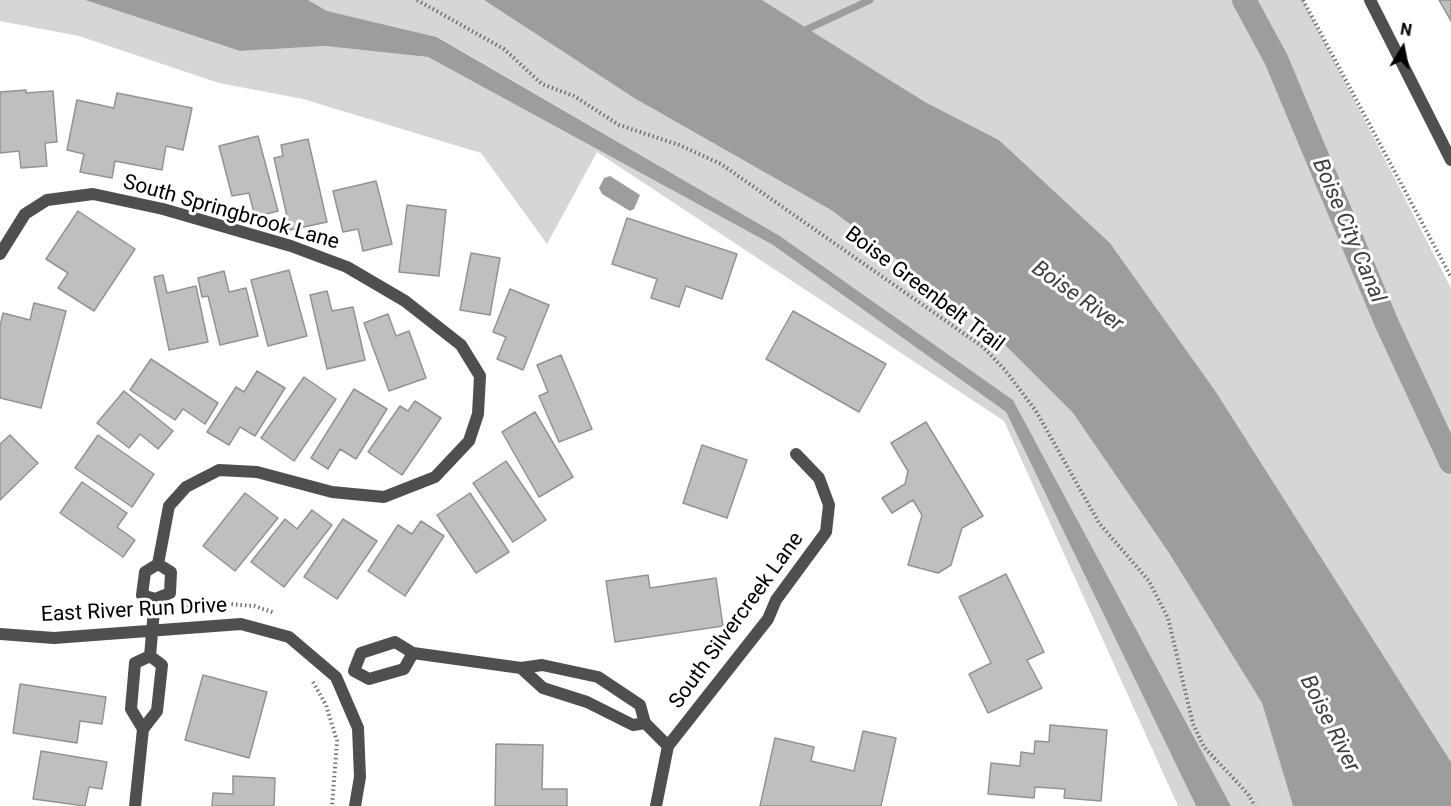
<!DOCTYPE html>
<style>
body{margin:0}
#map{position:relative;width:1451px;height:806px;overflow:hidden;background:#fff;font-family:Roboto,sans-serif}
canvas{display:block}
.north{position:absolute;left:1373px;top:18px;width:60px;height:60px;-webkit-text-stroke:4px #fff;paint-order:stroke;rotate:10deg;font-size:16px;font-weight:700;line-height:24px;text-align:center;color:#000}
.north::after{content:'';display:block;margin:auto;width:21px;height:27px;background:#000;clip-path:polygon(50% 0,100% 100%,50% 72%,0 100%)}
</style>
<div id="map">
<canvas width="1451" height="806"></canvas>
<div class="north">N</div>
</div>
<script>
const ctx = document.querySelector('canvas').getContext('2d');
ctx.lineJoin = 'round';
function fill(path, color) { ctx.fillStyle = color; ctx.fill(path, 'evenodd'); }
const shape = rows => new Path2D(rows.map(r => 'M' + r).join(''));
function stroke(path, color, width, dash) { ctx.strokeStyle = color; ctx.lineWidth = width; ctx.lineCap = dash ? 'butt' : 'round'; ctx.setLineDash(dash || []); ctx.stroke(path); }
function label(font, color, halo, rows, align = 'center') {
  ctx.font = font + ' Roboto,sans-serif'; ctx.lineWidth = 6; ctx.setLineDash([]); ctx.textBaseline = 'middle'; ctx.strokeStyle = halo; ctx.fillStyle = color; for (const [text, x, y, turn = 0] of rows) {
    ctx.save(); ctx.translate(x, y); ctx.rotate((+turn || 0) * Math.PI / 180); ctx.textAlign = isNaN(turn) ? turn : align; if (halo) ctx.strokeText(text, 0, 0); ctx.fillText(text, 0, 0); ctx.restore();
  }
}
fill(shape([
 [0,0,85,0,240,51,325,46,428,57,773,245,1006,412,1196,806,1178,806,1004,421,597,152,547,244,481,153,303,99,219,83,79,36,0,21],
 [308,0,484,0,634,98,831,210,986,326,1073,413,1169,553,1262,703,1293,806,1231,806,1013,400,780,236,438,37,326,11],
 [762,0,1303,0,1451,288,1451,762,1216,392,1110,243,999,140,925,102]
]), '#d6d6d6');
fill(shape([
 [85,0,308,0,327,11,437,37,780,236,1013,400,1231,806,1196,806,1006,412,773,245,428,57,325,46,240,51],
 [484,0,762,0,925,102,999,140,1110,243,1216,392,1451,762,1451,806,1293,806,1262,703,1169,553,1073,413,986,326,831,210,634,98],
 [610,176,640,195,634,209,630,211,602,194,599,188,604,178]
]), '#9d9d9d');
stroke(shape([
 [801,32,870,0]
]), '#9d9d9d', 7);
stroke(shape([
 [1244,0,1276,59,1387,324,1451,462]
]), '#9d9d9d', 24);
const building = shape([
 [1439,0,1451,0,1451,21,1439,0],
 [26,90,26,93,53,91,57,142,45,143,47,166,21,168,19,151,0,153,0,92,26,90],
 [117,93,192,108,183,150,166,146,162,170,115,161,112,178,80,172,84,154,67,150,77,100,114,108,117,93],
 [258,136,278,211,255,217,249,193,232,196,219,146,258,136],
 [308,139,327,222,290,230,274,158,283,156,281,145,308,139],
 [376,181,392,244,363,251,358,229,343,232,333,191,376,181],
 [407,205,446,210,439,276,399,272,407,205],
 [78,211,135,249,94,311,58,288,68,273,46,259,78,211],
 [627,218,737,254,722,299,686,286,679,307,651,298,657,279,612,264,627,218],
 [471,253,500,258,490,315,460,310,471,253],
 [289,270,307,336,268,346,251,280,289,270],
 [224,271,229,292,246,288,258,336,220,345,208,296,202,297,198,278,224,271],
 [163,275,167,293,196,286,208,342,169,350,154,277,163,275],
 [510,289,549,305,523,370,497,359,506,337,493,332,510,289],
 [327,291,332,311,353,307,365,360,327,369,310,295,327,291],
 [34,303,66,311,41,408,0,398,0,326,3,313,30,320,34,303],
 [793,311,886,364,859,412,766,359,793,311],
 [388,314,396,336,409,331,426,378,389,391,364,323,388,314],
 [561,355,592,429,559,442,539,396,548,392,537,365,561,355],
 [151,359,218,403,205,424,183,409,175,420,130,390,151,359],
 [257,371,285,388,255,436,240,427,229,445,207,432,236,387,244,392,257,371],
 [304,377,336,399,294,461,261,438,304,377],
 [354,389,387,409,356,459,340,449,328,469,311,458,354,389],
 [124,391,173,431,158,449,140,434,129,448,97,423,124,391],
 [415,401,441,418,402,475,368,452,400,406,408,411,415,401],
 [535,412,573,477,539,497,502,432,535,412],
 [926,422,983,516,962,528,951,565,938,573,908,565,922,515,913,500,892,513,882,498,905,484,908,471,891,443,926,422],
 [10,435,38,463,0,500,0,444,10,435],
 [98,435,154,474,132,507,75,468,98,435],
 [702,445,747,460,727,518,683,503,702,445],
 [506,461,546,520,513,542,473,483,506,461],
 [82,482,127,513,117,527,135,540,123,557,60,513,82,482],
 [245,493,278,518,235,571,203,546,245,493],
 [470,493,509,552,476,573,437,515,470,493],
 [312,510,332,525,284,587,251,562,285,519,297,529,312,510],
 [343,519,377,541,337,599,304,577,343,519],
 [421,521,444,536,405,596,368,571,398,525,412,534,421,521],
 [1006,574,1044,652,1027,660,1042,688,988,713,969,674,991,663,959,597,1006,574],
 [648,575,650,588,716,578,723,626,615,642,606,581,648,575],
 [203,675,267,692,249,758,185,740,203,675],
 [20,684,106,697,102,724,80,721,77,743,13,733,20,684],
 [1050,725,1107,730,1101,801,1064,798,1065,789,1035,787,1034,798,988,794,991,763,1020,766,1021,752,1034,754,1035,741,1049,742,1050,725],
 [863,731,896,738,881,806,760,806,775,738,814,747,811,761,854,771,863,731],
 [496,744,543,745,542,789,567,789,567,806,495,806,496,744],
 [41,751,107,762,102,789,89,787,85,806,33,799,41,751],
 [233,776,275,778,274,806,212,806,213,793,233,794,233,776]
]);
fill(building, '#bfbfbf');
stroke(building, '#939393', 1.5);
stroke(shape([
 [417,0,504,49,542,84,574,96,619,125,679,145,721,164,983,347,1005,370,1036,411,1099,523,1149,581,1168,618,1193,724,1204,747,1248,794,1255,806],
 [1303,0,1451,277],
 [182,606,229,604,254,606,275,613],
 [313,682,326,705,337,741,332,806]
]), '#717171', 4, [1.5, 3]);
stroke(shape([
 [0,254,25,214,47,200,93,194,163,209,291,246,347,267,405,301,461,345,480,376,478,414,469,441,435,477,384,497,332,492,257,472,219,470,186,487,169,506,158,564],
 [158,564,171,572,170,593,155,599,142,595,145,572,158,564],
 [0,634,54,638,241,624,289,637,336,677,358,728,360,777,355,806],
 [413,653,404,669,369,679,354,671,361,653,395,642,413,653,521,668,542,665,598,677,640,705,645,723,633,725,587,702,543,688,521,668],
 [150,656,155,599],
 [645,723,668,746],
 [135,806,143,729,157,711,162,665,150,656,135,663,131,709,143,729],
 [656,806,668,746,768,619,776,600,826,532,829,505,819,478,796,454]
]), '#4f4f4f', 12);
stroke(shape([
 [1370,0,1451,160]
]), '#4f4f4f', 12);
label('21px', '#000', '#fff', [
 ["South Springbrook Lane",231,213,16],
 ["Boise Greenbelt Trail",924,290,37],
 ["East River Run Drive",134,611,-3],
 ["South Silvercreek Lane",737,621,-54]
]);
label('italic 22px', '#3e3e3e', '#fff', [
 ["Boise City Canal",1348,231,67],
 ["Boise River",1077,297,35],
 ["Boise River",1329,724,63]
]);
</script>
